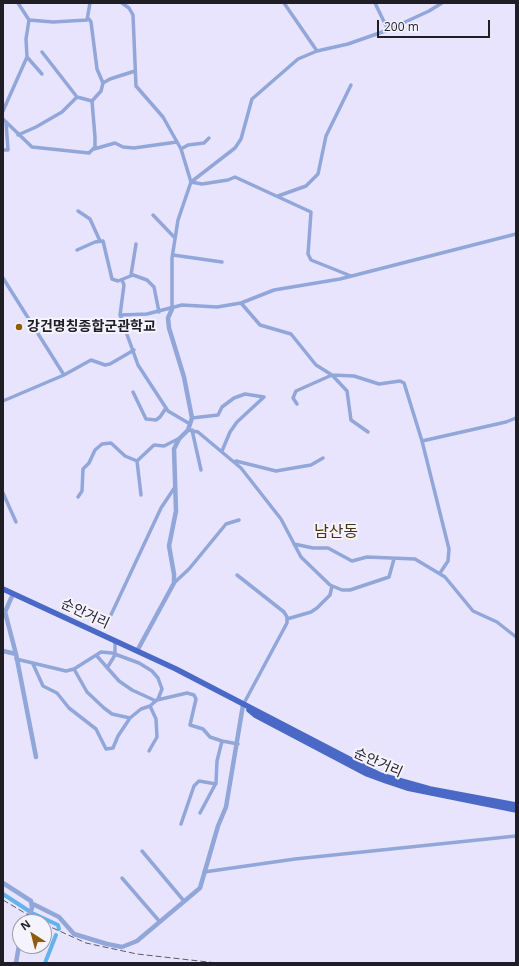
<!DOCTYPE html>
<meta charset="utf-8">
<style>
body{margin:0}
#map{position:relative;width:519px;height:966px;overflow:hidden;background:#e9e4fe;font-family:"Open Sans",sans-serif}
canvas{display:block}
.frame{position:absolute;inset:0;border:4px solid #1f1d26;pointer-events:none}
.north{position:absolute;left:12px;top:914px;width:40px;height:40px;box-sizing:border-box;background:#f5f3fe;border:1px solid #9f9da8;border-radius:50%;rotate:324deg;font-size:11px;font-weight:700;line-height:16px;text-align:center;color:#1f1d26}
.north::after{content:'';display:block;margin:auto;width:14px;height:18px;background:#905c0d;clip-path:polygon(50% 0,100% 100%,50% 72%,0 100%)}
.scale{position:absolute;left:377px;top:20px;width:113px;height:18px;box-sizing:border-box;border:2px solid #1f1d26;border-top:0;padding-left:5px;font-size:12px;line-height:14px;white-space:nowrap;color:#1f1d26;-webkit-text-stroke:3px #f5f3fe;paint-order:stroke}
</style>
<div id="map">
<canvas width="519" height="966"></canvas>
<div class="frame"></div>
<div class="north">N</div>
<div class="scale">200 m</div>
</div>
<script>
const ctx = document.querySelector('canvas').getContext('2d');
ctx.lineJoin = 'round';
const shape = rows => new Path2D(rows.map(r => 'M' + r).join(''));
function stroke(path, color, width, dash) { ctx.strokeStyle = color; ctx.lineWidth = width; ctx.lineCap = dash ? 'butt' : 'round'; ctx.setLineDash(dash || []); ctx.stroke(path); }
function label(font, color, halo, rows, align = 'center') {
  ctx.font = font + ' "Open Sans","Noto Sans KR",sans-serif'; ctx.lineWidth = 4; ctx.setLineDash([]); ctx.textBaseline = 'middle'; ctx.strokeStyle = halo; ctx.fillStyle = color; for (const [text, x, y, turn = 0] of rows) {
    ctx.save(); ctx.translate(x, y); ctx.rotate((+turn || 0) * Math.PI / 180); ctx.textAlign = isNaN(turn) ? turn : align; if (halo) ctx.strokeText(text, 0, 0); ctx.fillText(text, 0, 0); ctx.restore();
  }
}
stroke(shape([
 [3,894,29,911],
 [32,913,58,925,59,929],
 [45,963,56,935]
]), '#60b3ec', 4);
stroke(shape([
 [18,3,29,20],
 [122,3,129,8,133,15,136,86,163,117,181,149,191,182,178,220,172,258,172,309],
 [284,3,317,51],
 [375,3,388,30],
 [89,19,91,22,97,69,103,83],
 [42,52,77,97,92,101],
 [27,57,42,74],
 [92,101,101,91,103,83,110,79,135,71],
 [3,111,27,57,26,39,29,20,53,22,87,20,90,3],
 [3,119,32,147,89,153,95,147,95,137,92,101],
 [18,135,36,127,62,112,77,97],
 [94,149,115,143,123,147,134,148,177,142],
 [181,149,188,145,204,143,209,138],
 [3,150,8,150,6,122],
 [191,182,235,148,241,139,252,99,298,59,317,51,348,44,388,30,429,11,442,3],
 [191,182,202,184,228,180,235,177,311,212,308,254,311,260,351,276],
 [278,196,306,186,318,174,326,136,351,85],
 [78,211,90,219,100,241],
 [153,215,175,238],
 [77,250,95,242,103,241,112,279,118,281,133,275,147,280,154,287,159,312],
 [173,255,222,262],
 [131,275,136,244],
 [3,278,64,375,91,360,105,365,110,364,134,350],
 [122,280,124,285,120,315,138,365,168,411,190,424],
 [241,303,260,325,291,334,316,365,332,375,347,391,351,420,368,432],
 [120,315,147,314,182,305,217,307,241,303,274,290,340,279,516,234],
 [133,392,146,419,156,420,160,417,166,408],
 [3,401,64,375],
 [297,404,293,398,296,391,332,375,354,376,379,384,400,381,404,383,422,441,449,549,448,561,440,573],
 [192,418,218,415,222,407,234,398,245,394,264,397],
 [188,430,198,432,241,468,281,519,301,557,330,585,342,590,350,590,389,577,394,559],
 [192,430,201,470],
 [422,441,506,422,516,418],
 [222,451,230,432,237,422,264,397],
 [137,461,141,495],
 [236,461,276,471,311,465,323,458],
 [3,493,16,522],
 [78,497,82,491,83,469,89,463,95,450,102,444,111,443,125,456,137,461,154,445,164,446,178,439],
 [294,544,313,548,328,548,352,561,367,557,415,559,445,577,473,611,497,622,516,637],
 [237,575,284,612,287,617,287,623,243,705],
 [174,583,189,569,226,524,239,520],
 [110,617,161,508,175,487],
 [287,619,311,612,317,608,330,595,332,586],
 [96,655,119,681,132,690,156,701],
 [16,659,66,671,74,669,101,652,112,653,139,663,152,671,158,678,162,689,158,699,150,706],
 [33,664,43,686,57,693,69,708,96,729,106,749,113,748,118,736,130,718,141,709,150,706,156,719,157,737,149,751],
 [107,668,115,655,115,641],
 [74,669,87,692,104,708,112,714,130,718],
 [157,700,187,693,194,695,196,699,190,725,203,729,210,737,222,741],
 [200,813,216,783,217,761,222,741,238,744],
 [181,824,194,786,199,781,216,784],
 [142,851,184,901],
 [204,872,295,859,516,836],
 [122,878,160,922]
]), '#91a6d9', 3.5);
stroke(shape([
 [13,594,5,612,16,654,36,757],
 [3,651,16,654],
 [137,651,174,583,174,574,169,546,176,511,174,449,179,439,188,430,192,418,184,377,169,328,168,318,172,309],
 [3,883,31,901,32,908,26,922],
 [33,904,59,917,74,934,107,944,122,947,137,941,200,888,218,826,226,807,243,705],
 [16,963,20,939]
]), '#91a6d9', 4.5);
stroke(shape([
 [3,589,176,669,380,775,430,789,516,805],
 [249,710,255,715,367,774,386,781,407,788,516,810]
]), '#4a69c7', 5.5);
stroke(shape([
 [3,900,40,922],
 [44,924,86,943,137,954,217,963]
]), '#5c5a68', 1, [6, 3]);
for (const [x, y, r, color] of [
 [19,327,4,"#905c0d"]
]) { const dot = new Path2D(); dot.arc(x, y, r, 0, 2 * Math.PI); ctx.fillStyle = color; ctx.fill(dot); stroke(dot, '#f5f3fe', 1.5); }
label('bold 14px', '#1f1d26', '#f5f3fe', [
 ["강건명칭종합군관학교",27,327]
], 'left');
label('14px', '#1f1d26', '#f5f3fe', [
 ["순안거리",85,614,25],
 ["순안거리",378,763,24]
]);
label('16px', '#4c3211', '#f5f3fe', [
 ["남산동",336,532]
]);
</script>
